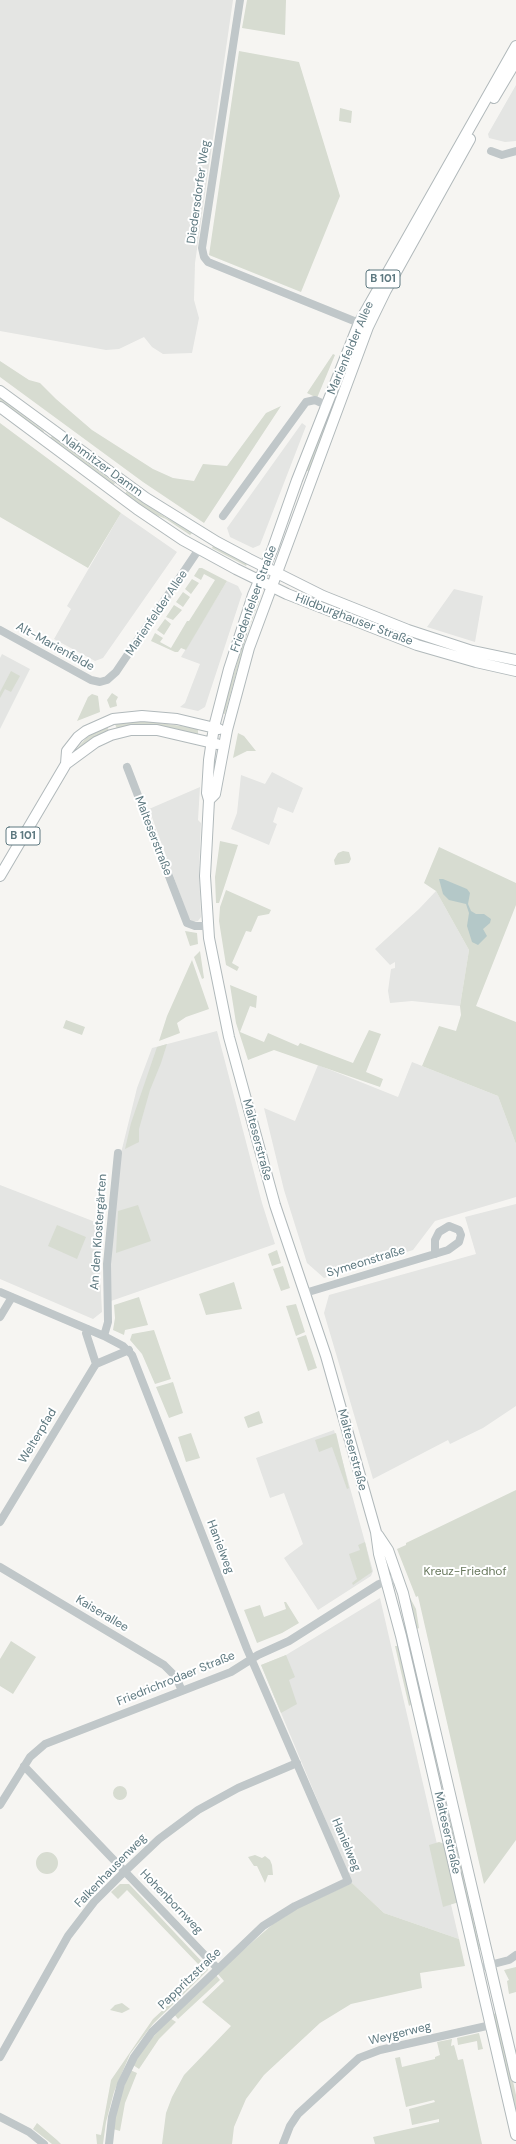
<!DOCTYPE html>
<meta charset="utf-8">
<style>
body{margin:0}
canvas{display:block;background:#f6f5f2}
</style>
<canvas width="516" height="2144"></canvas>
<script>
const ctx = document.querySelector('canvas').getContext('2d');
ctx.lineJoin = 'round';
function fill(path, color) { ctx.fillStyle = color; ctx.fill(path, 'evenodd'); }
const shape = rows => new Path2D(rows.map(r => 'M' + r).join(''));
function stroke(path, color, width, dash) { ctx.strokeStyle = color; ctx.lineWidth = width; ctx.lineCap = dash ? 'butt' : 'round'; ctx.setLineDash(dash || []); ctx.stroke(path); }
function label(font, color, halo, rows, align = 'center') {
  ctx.font = font + ' "DM Sans",sans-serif'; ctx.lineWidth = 4; ctx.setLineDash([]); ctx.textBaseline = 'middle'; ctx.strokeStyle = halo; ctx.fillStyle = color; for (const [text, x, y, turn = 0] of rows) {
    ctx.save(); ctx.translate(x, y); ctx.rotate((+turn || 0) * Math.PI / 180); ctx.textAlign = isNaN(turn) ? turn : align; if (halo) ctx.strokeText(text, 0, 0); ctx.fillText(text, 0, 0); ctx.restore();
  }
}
fill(shape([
 [0,0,233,0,195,263,194,300,199,318,192,353,163,354,152,347,144,337,119,349,106,350,0,331],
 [516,85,516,141,505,142,489,138,488,134],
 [302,423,306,426,260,545,253,548,230,537,227,528],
 [121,513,177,552,103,658,95,661,54,639,71,609,67,606],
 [227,581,238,586,242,594,205,707,198,711,180,707,185,703,200,664,181,657],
 [454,589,483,596,475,642,427,627],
 [2,654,30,669,0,729,0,658],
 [272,772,303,788,293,813,278,807,273,822,277,824,269,845,231,829,237,813,241,775,265,784],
 [200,787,198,820,201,823,199,870,201,917,198,921,194,922,189,919,149,809],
 [436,891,469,950,460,1006,412,1001,390,1003,388,991,391,969,395,968,395,962,390,965,375,949,419,909],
 [217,1031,262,1203,275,1244,111,1301,110,1262,121,1153,137,1088,152,1048],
 [412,1062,498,1096,516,1144,516,1197,435,1221,413,1250,324,1278,307,1263,284,1190,264,1108,295,1121,318,1065,398,1097],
 [0,1185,103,1225,100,1274,102,1312,93,1319,0,1279],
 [516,1204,516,1406,483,1428,450,1444,448,1440,373,1479,324,1313,329,1295,476,1254,465,1217],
 [334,1430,373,1571,371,1576,318,1610,284,1558,303,1544,284,1493,270,1498,256,1458],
 [380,1598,459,1939,384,1913,352,1883,261,1665,286,1655]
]), '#e4e5e3');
fill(shape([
 [247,0,286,0,285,35,242,28],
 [239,51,299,62,340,196,301,292,209,255],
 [340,108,352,111,351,123,339,121],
 [333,354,335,355,317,398,307,393],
 [0,361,29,380,40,383,56,399,92,430,153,469,173,478,194,481,203,464,227,466,266,413,281,406,204,523,143,482,0,377],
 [0,398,44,431,42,434,0,402],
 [329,411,331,413,310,471,307,471,306,470],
 [0,423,121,513,88,568,0,517],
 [52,436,115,483,113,486,49,439],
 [127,491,165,517,193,532,190,535,166,519,149,512,124,495],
 [213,546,247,564,246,566,212,548],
 [199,568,202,568,227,581,186,650,181,648,178,652,175,652,151,641,155,633,163,638,160,642,171,648,187,621,189,621,215,580,204,574,201,580,194,576],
 [192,579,199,583,191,594,185,589],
 [183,592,190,597,183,607,176,602],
 [256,600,259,601,247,634,225,714,222,713],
 [174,605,182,610,173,620,166,617],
 [165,619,171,624,164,635,157,630],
 [11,671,20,676,11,692,5,689,0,698,0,692],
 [112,693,118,697,116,701,117,706,110,708,107,700],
 [92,694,98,696,100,712,77,721,88,697],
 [140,720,188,727,198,729,198,734,148,725,117,729,115,724],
 [107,726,109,731,72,754,87,737],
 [238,733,244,736,256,751,247,751,233,758],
 [220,841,238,845,219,903,216,903,215,877],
 [439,847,516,883,516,905,476,1006,516,1022,516,1144,498,1096,422,1066,439,1026,456,1031,461,1015,460,1006,469,950,436,891,424,883],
 [343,851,349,852,351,859,349,863,335,865,334,860,338,853],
 [226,890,271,910,269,914,258,916,251,932,246,931,232,963,239,967,237,971,226,965,219,921,220,907],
 [185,931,197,933,198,944,190,946],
 [200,951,204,978,202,979,194,957],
 [192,960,209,1009,186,1017,177,1023,180,1033,159,1041,167,1016],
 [230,985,257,996,256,1008,250,1006,240,1032,264,1042,268,1033,298,1046,300,1043,353,1063,369,1030,381,1034,366,1072,383,1079,380,1087,274,1050,248,1060,236,1023],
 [66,1020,85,1027,82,1035,63,1028],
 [167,1044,161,1063,150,1090,139,1129,139,1142,125,1149,131,1123,157,1047],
 [138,1205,151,1241,116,1253,118,1211],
 [57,1225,86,1237,77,1259,48,1246],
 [277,1250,281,1263,272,1266,268,1254],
 [283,1266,290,1288,281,1291,273,1269],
 [234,1282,242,1309,206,1315,199,1294],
 [139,1297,148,1325,125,1330,124,1335,113,1330,115,1318,114,1305],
 [296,1304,305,1332,296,1336,286,1306],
 [154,1330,171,1379,155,1384,142,1354,130,1340,132,1334],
 [306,1335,317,1368,308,1371,297,1338],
 [173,1382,183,1413,169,1418,156,1387],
 [259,1411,263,1423,248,1428,244,1417],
 [191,1433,200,1458,186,1462,178,1437],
 [336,1433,349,1488,347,1489,332,1447,319,1452,315,1440],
 [516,1490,516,1840,484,1884,418,1596,416,1597,397,1549,406,1545,406,1543],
 [365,1542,372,1572,353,1585,352,1583,357,1579,349,1554,360,1550,358,1545],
 [407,1592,416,1609,419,1628,417,1629],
 [284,1602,286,1602,299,1623,282,1633,257,1643,244,1610,260,1605,264,1617,286,1609],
 [11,1641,36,1657,13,1694,0,1686,0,1659],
 [395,1646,400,1646,413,1703,409,1706],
 [286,1655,295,1677,289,1680,297,1704,281,1713,261,1665],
 [426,1721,428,1722,445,1805,444,1804],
 '113 1793a7 7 0 1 1 14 0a7 7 0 1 1-14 0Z',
 [451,1822,480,1949,478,1950,448,1823],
 [439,1842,445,1844,459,1902,443,1907,429,1845],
 '36 1863a11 11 0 1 1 22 0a11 11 0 1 1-22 0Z',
 [255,1855,262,1858,265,1856,270,1860,272,1865,273,1875,268,1875,265,1883,257,1866,254,1866,248,1857],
 [352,1883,384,1913,459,1939,465,1966,420,1973,422,1988,351,2004,320,2023,264,2075,246,2099,234,2127,232,2144,162,2144,166,2113,172,2097,184,2075,231,2026,202,2002,224,1981,217,1973,273,1924,300,1907],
 [120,1884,129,1884,207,1967,208,1970,153,2024,130,2054,114,2092,106,2122,103,2144,97,2144,96,2134,101,2135,111,2080,153,2019,192,1983,187,1977,199,1965,127,1890,118,1899,111,1892],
 [516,1967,516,1992,509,1994,507,1981,509,1980,504,1970],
 [216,1975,220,1980,178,2019,174,2014],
 [122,2003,130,2009,122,2013,110,2010,115,2005],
 [498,2013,516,2095,516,2115,493,2014],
 [170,2018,176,2022,159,2039,139,2069,133,2065,145,2046],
 [479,2033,483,2049,478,2050,477,2041,458,2045,457,2038],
 [452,2039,451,2046,454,2045,458,2060,463,2059,482,2144,375,2144,373,2137,439,2122,439,2119,412,2125,409,2109,435,2102,434,2100,406,2107,395,2058,400,2057,402,2067,435,2059,435,2057,440,2055,437,2042],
 [130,2070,137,2073,125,2103,120,2131,113,2129,117,2106],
 [37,2123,57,2140,61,2144,52,2144,33,2129]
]), '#d7dcd1');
fill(shape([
 [439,879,443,879,467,889,470,893,468,904,471,911,476,914,484,914,491,919,490,923,483,929,487,936,478,945,472,942,467,926,469,913,466,904,449,900,443,894]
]), '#b4c8c8');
const major = shape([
 [516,46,359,323,297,480,273,548,253,595,229,669,214,727,209,760,207,793,209,800,205,876,209,938,229,1037,275,1205,326,1356,376,1532,379,1554,401,1636,516,2135],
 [494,98,516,61],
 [0,391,146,498,217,542,249,559,323,596,408,630,472,651,516,660],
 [0,407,137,509,183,540,236,569,287,594,417,645,476,662,516,671],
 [66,764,96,742,111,735,131,730,157,730,217,744],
 [209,800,215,794,227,730,249,648,368,327,386,290,470,139],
 [0,876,66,764,67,751,78,737,86,731,113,719,142,716,177,719,219,729],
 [378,1535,388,1550,403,1593,516,2077]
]);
stroke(major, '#b1b9bb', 12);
stroke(shape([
 [240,0,202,248,204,257,208,262,364,325],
 [491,151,502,155,516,151],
 [223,516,306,402,315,400,326,405],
 [0,630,91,680,100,682,107,680,116,672,199,549],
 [127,767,187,923,195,926,208,926],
 [0,1292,104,1336,123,1346,132,1355,247,1649,348,1881,295,1906,263,1926,152,2032,134,2057,121,2084,112,2117,109,2144],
 [305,1293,448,1250,459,1242,461,1235,459,1230,449,1226,439,1232,435,1240,435,1254],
 [0,1317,12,1297],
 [88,1329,86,1333,96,1364],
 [104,1336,108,1322,107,1264,118,1153],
 [0,1522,94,1367,96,1364,129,1350],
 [0,1567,164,1665,176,1677,182,1691],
 [24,1766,218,1969],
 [0,1805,30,1757,45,1744,231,1672,258,1655,289,1641,379,1584,398,1577],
 [478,1968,509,1960,516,1955],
 [0,2057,68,1936,94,1902,121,1875,159,1839,198,1810,238,1788,297,1763],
 [0,2117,29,2132,44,2144],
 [283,2144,290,2126,298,2114,359,2058,380,2050,491,2025]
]), '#c0c7c9', 8);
stroke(major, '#fff', 10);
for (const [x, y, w] of [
 [383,279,34],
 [23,836,34]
]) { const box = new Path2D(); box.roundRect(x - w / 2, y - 9, w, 18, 3); ctx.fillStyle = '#fff'; ctx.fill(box); stroke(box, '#5e7980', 1); }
label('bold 11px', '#5e7980', null, [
 ["B 101",383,279],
 ["B 101",23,836]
]);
label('12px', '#5e7980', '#fff', [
 ["Diedersdorfer Weg",199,192,-82],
 ["Marienfelder Allee",351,348,-67],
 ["Nahmitzer Damm",102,466,36],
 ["Friedenfelser Straße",254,599,-70],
 ["Marienfelder Allee",157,613,-56],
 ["Hildburghauser Straße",354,620,21],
 ["Alt-Marienfelde",55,647,29],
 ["Malteserstraße",153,836,69],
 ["Malteserstraße",257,1140,75],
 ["An den Klostergärten",99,1232,-86],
 ["Symeonstraße",366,1262,-17],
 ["Welterpfad",38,1436,-59],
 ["Malteserstraße",352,1450,75],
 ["Hanielweg",220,1547,69],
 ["Kaiserallee",102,1614,31],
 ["Friedrichrodaer Straße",176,1679,-22],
 ["Malteserstraße",447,1833,77],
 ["Hanielweg",346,1845,67],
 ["Falkenhausenweg",111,1871,-46],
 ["Hohenbornweg",171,1902,46],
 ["Pappritzstraße",190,1979,-44],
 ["Weygerweg",400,2034,-14]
]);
label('12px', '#68785d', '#fff', [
 ["Kreuz-Friedhof",465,1572]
]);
</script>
